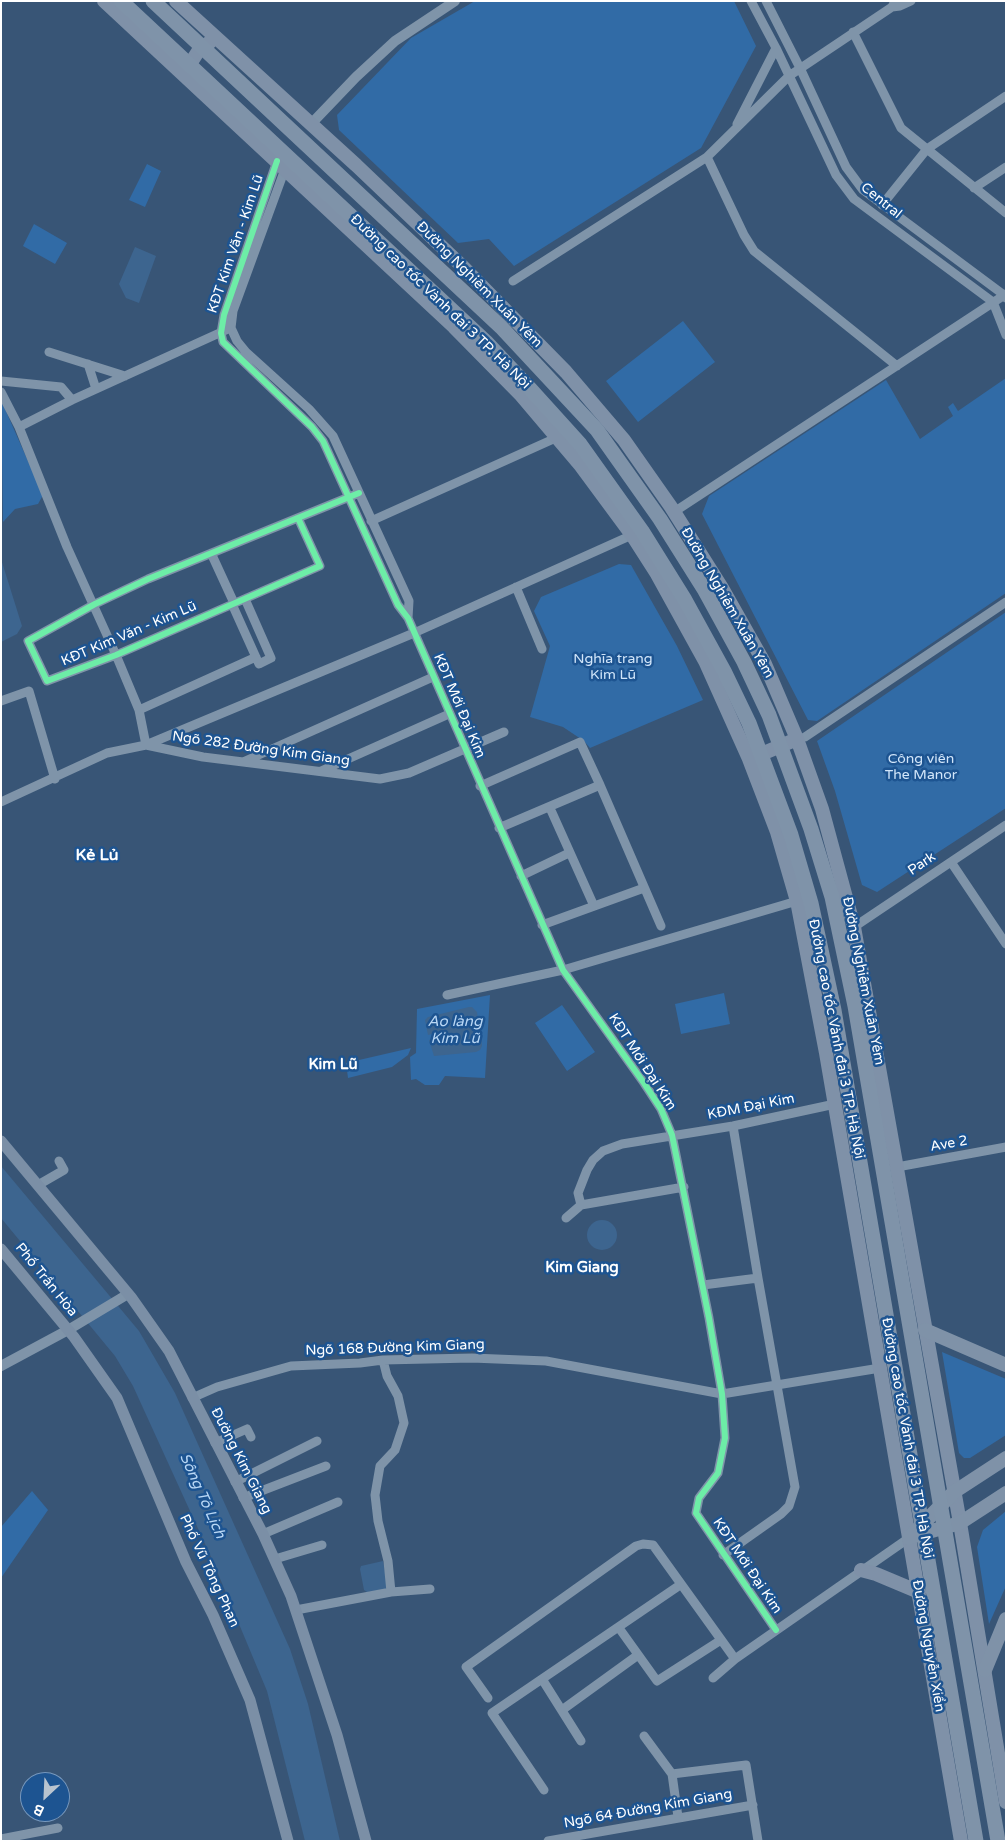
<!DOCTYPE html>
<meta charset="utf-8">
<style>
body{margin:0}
#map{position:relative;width:1007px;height:1842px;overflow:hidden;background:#385576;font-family:"Varela Round",sans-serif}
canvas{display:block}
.frame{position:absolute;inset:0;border:2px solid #fff;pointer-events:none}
.north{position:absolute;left:20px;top:1772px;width:50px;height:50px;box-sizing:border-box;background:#1d5491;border:1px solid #7798bd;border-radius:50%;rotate:205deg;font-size:14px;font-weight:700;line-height:20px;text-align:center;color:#fff}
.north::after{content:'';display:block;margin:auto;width:18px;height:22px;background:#b9c4cf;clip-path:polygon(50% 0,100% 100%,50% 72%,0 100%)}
</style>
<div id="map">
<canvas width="1007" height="1842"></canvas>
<div class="frame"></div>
<div class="north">B</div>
</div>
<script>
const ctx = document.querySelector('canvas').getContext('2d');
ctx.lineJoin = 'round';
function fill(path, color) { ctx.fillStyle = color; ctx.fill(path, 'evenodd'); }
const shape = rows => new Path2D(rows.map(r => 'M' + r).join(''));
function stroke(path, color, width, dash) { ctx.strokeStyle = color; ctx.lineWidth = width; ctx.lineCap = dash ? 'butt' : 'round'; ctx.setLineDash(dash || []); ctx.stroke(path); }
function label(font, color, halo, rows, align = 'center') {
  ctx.font = font + ' "Varela Round",sans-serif'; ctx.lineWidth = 5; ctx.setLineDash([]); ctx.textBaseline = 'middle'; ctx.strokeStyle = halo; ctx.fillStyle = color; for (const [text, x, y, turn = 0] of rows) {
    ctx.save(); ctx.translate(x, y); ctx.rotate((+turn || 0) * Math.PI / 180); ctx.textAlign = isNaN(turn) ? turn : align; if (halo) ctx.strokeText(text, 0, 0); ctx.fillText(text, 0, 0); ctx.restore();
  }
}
fill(shape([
 [475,1,734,1,756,46,701,148,514,266,489,239,458,243,339,130,337,115,411,38],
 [147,164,161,171,145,207,129,200],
 [34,224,67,243,55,264,23,246],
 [683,321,715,362,638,422,606,381],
 [1006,378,1006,593,817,721,808,720,702,514,709,496,886,380,920,439,953,416,948,407,953,403,958,411],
 [1,400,43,495,38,504,15,509,3,522],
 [619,564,631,565,677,646,703,700,590,748,584,741,563,727,530,717,550,646,534,611,541,597],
 [1006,612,1006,808,877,892,862,885,835,791,817,741],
 [724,993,730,1024,681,1034,675,1004],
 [490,995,485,1078,445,1076,439,1085,425,1085,416,1079,411,1080,410,1057,416,1053,417,1009],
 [562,1005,595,1052,567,1071,535,1023],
 [411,1048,408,1055,392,1067,348,1078,346,1063],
 [942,1352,1006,1379,1006,1435,970,1458,964,1458,959,1453],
 [32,1491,48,1510,1,1578,1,1527],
 [1006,1511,1006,1586,989,1624,977,1547,983,1530]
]), '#316ba6');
fill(shape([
 [135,247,156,256,139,303,126,298,119,284],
 [1,559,22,626,17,634,1,642],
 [469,1007,472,1007,477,1012,479,1026,474,1027,475,1033,481,1032,482,1046,480,1050,476,1052,434,1056,429,1040,437,1038,436,1033,428,1035,425,1020,428,1017],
 [1,1166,139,1331,175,1393,290,1649,308,1704,340,1841,305,1841,267,1691,211,1557,133,1386,115,1356,1,1218],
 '587 1235a15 15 0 1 1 30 0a15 15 0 1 1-30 0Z',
 [383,1561,388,1587,386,1590,367,1592,364,1590,360,1569,361,1566]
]), '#3d658f');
stroke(shape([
 [751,1,776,48,836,175,854,199,993,302,1006,335],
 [766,1,800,68,846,167,863,190,1004,295,1006,298],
 [892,7,900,6,911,1],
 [853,32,901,128,1006,213],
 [737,124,776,48],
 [707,157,744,235,754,251,897,366],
 [277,161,224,315,221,333,223,342,312,427,323,441,398,605,408,618,563,970,644,1083,661,1109,672,1135,709,1318,722,1394,725,1438,718,1473,699,1498,696,1513,776,1630],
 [285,169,233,311,231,328,237,341,246,352,309,409,333,436,409,601,408,618],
 [974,188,1006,167],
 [882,205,927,149,1006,96],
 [513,281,707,157,789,76,892,7,895,1],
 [49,352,125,376],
 [88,364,96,389],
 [1,381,61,387,72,400],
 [1,392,19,427,67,547,116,655,139,710,146,745],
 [19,427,72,400,226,330],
 [674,512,1006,294],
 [298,518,320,566,116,655,47,681,28,641,95,604,148,579,359,493],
 [371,521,558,437],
 [211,553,234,603],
 [516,587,542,649],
 [232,604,259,664,271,658,245,599],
 [1,701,29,691,55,779],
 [139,710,256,657],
 [797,739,805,737,1006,602],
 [146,745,414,633,632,535],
 [243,762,433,677],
 [321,771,449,714],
 [480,786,580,742,600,785],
 [1,802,107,753,146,745,203,757,380,779,409,773,504,732],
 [550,808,594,906],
 [499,828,600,785,661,926],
 [951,862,1006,944],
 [521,876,569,853],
 [542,925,644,888],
 [854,927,1006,825],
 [447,995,563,970,797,901],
 [897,1167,1006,1147],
 [38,1185,64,1170,59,1161],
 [684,1187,581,1205,578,1193,587,1170,593,1160,603,1151,622,1144,733,1126,835,1104],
 [566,1218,581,1205],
 [703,1285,758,1278],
 [383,1360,387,1376,398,1396,404,1423,395,1450,380,1466,375,1495,378,1521,388,1561,391,1592],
 [192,1398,217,1387,291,1366,360,1363,383,1360,472,1358,546,1361,722,1394,880,1368],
 [215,1443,247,1429,251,1437],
 [235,1482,317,1441],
 [243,1498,326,1466],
 [263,1534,338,1502],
 [723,1555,781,1514,789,1506,795,1487,758,1278,733,1126],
 [275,1559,322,1545],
 [296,1610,391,1592,430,1589],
 [619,1628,657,1681,721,1640],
 [713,1678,735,1659,909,1538],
 [542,1679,581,1741],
 [488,1698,466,1667,636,1546,643,1544,653,1545,735,1659],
 [562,1710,638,1655],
 [644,1736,672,1774,678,1817],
 [672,1774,746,1765,758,1841],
 [544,1790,492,1713,680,1585],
 [1,1839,58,1828],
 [548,1841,753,1805]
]), '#7f94a9', 9);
stroke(shape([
 [312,123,356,77,395,41,455,1],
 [1,1366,68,1330,128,1294]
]), '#7f94a9', 10);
stroke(shape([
 [1,1141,131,1297,169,1351,263,1534,291,1596,337,1735,366,1841],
 [1,1249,74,1337,117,1398,186,1562,213,1615,250,1700,288,1841]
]), '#7b8fa6', 11);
stroke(shape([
 [104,1,454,327,520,394,581,466,632,535,657,574,705,661,749,759,777,832,797,901,826,1053,961,1841],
 [176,1,356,165,462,266,566,372,624,440,671,507,722,588,765,664,797,739,822,809,854,927,960,1523,1006,1802],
 [187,76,190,64,199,50,210,42],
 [752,758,797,739],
 [861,1570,876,1574,919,1592]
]), '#7f91a8', 14);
stroke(shape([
 [925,1330,1006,1365],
 [914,1536,960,1523,1006,1493],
 [909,1538,954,1492,1006,1458],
 [985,1670,1006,1619]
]), '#7f92a8', 14);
stroke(shape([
 [121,1,486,342,531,390,580,444,642,531,685,600,724,671,749,723,791,835,811,903,834,1010,976,1841],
 [153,1,501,327,597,430,660,519,704,589,744,662,769,715,811,829,832,897,855,1006,998,1841]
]), '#7f93a9', 15);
stroke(shape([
 [277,161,224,315,221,333,223,342,312,427,323,441,398,605,408,618,563,970,644,1083,661,1109,672,1135,709,1318,722,1394,725,1438,718,1473,699,1498,696,1513,776,1630],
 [298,518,320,566,116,655,47,681,28,641,95,604,148,579,359,493]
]), '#6deda7', 6);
label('14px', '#fff', '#1d5491', [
 ["Central",881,201,39],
 ["KĐT Kim Văn - Kim Lũ",236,244,-71],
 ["Đường Nghiêm Xuân Yêm",479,285,45],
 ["Đường cao tốc Vành đai 3 TP. Hà Nội",440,302,44],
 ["Đường Nghiêm Xuân Yêm",727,603,60],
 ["KĐT Kim Văn - Kim Lũ",129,634,-23],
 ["KĐT Mới Đại Kim",459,706,67],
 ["Ngõ 282 Đường Kim Giang",261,749,8],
 ["Park",922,864,-34],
 ["Đường Nghiêm Xuân Yêm",863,981,79],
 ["Đường cao tốc Vành đai 3 TP. Hà Nội",836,1039,79],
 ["KĐT Mới Đại Kim",642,1062,57],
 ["KĐM Đại Kim",751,1107,-11],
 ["Ave 2",949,1144,-10],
 ["Phố Trần Hòa",46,1280,51],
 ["Ngõ 168 Đường Kim Giang",395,1348,-2],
 ["Đường cao tốc Vành đai 3 TP. Hà Nội",907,1438,80],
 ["Đường Kim Giang",241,1461,63],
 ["KĐT Mới Đại Kim",747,1566,56],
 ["Phố Vũ Tông Phan",209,1571,65],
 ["Đường Nguyễn Xiển",928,1646,80],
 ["Ngõ 64 Đường Kim Giang",648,1809,-10]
]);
label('14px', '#d2e6fa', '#1d5491', [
 ["Nghĩa trang",613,659],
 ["Kim Lũ",613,675],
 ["Công viên",921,759],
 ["The Manor",921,775]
]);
label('italic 15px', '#b9d7f5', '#1d5491', [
 ["Ao làng",455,1022],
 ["Kim Lũ",455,1039],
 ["Sông Tô Lịch",202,1496,66]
]);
label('bold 15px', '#fff', '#1d5491', [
 ["Kim Lũ",333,1065],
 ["Kim Giang",582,1268]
]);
label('bold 16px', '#fff', '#1d5491', [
 ["Kẻ Lủ",97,856]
]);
</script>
